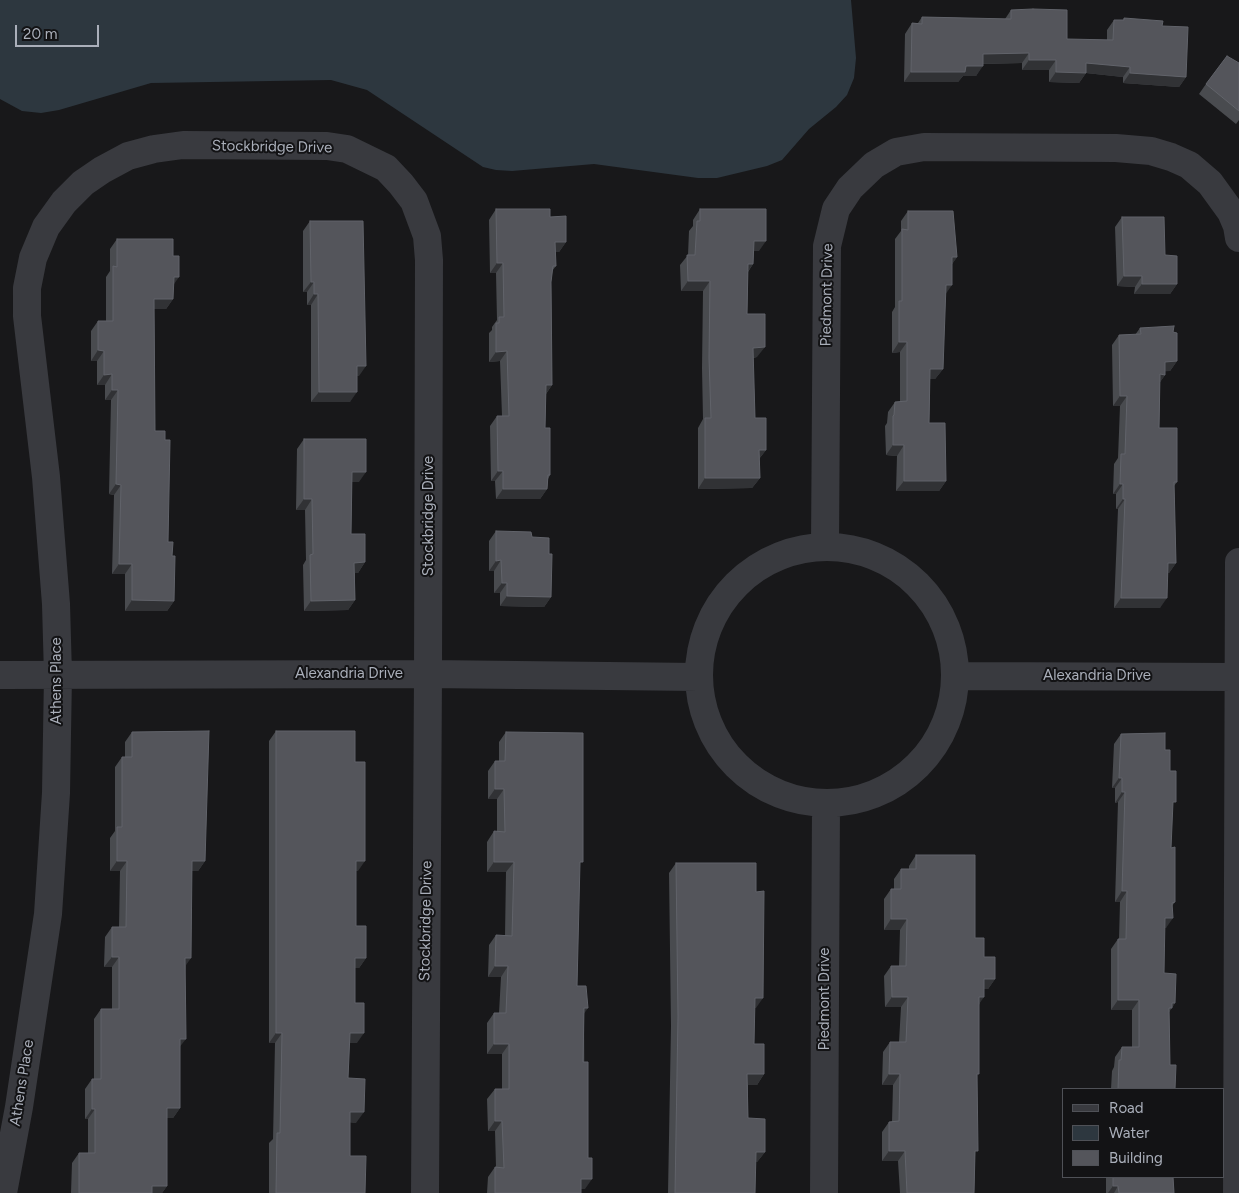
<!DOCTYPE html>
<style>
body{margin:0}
#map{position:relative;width:1239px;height:1193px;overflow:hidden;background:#18181a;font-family:Figtree,sans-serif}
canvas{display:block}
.legend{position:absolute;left:1062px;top:1088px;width:162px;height:90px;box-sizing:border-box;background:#131315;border:1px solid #4f5157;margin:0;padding:6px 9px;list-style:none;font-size:15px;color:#aaafba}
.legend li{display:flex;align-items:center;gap:10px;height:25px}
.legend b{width:25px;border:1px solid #4f5157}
.scale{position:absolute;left:15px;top:25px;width:84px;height:22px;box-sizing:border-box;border:2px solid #aaafba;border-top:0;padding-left:6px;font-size:15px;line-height:18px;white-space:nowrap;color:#aaafba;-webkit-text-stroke:4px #131315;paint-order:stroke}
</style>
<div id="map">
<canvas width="1239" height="1193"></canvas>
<ul class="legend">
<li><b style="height:6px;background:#393a3f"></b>Road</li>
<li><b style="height:14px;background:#2d373f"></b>Water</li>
<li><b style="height:14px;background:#54555b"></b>Building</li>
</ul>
<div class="scale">20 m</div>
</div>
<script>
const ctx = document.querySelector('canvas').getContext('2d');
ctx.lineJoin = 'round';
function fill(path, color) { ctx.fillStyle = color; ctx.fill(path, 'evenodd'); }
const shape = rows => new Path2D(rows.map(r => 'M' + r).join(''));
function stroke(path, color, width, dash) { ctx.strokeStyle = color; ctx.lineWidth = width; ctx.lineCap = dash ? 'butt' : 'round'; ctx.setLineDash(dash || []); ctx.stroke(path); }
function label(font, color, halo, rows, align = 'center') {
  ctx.font = font + ' Figtree,sans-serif'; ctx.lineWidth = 4; ctx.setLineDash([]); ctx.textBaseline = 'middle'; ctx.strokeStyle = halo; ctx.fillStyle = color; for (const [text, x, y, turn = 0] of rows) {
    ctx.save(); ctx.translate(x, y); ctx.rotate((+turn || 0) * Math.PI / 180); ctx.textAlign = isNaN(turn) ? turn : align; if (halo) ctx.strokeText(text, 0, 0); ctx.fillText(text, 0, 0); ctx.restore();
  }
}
fill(shape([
 [0,0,851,0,856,58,854,78,847,95,836,107,809,129,782,160,767,166,717,178,698,178,594,164,512,171,496,170,483,167,367,90,331,80,151,83,59,110,41,113,22,111,0,99]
]), '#2d373f');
stroke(shape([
 [825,545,827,246,836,209,850,188,874,165,896,152,924,147,1116,148,1151,151,1171,157,1189,165,1210,183,1231,212,1237,226,1239,238],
 '699 675a128 128 0 1 1 256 0a128 128 0 1 1-256 0Z',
 [0,675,428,674,698,677],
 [956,676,1238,677],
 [3,1193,19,1107,48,914,56,793,58,675,56,604,46,477,27,316,27,288,33,258,46,227,64,202,83,183,102,170,128,156,154,149,183,145,327,146,347,149,386,168,401,184,414,201,427,236,429,260,428,674,425,1193],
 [824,1193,826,804],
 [1237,1193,1239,562]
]), '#393a3f', 28);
fill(shape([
 [1011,10,1067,39,1107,40,1107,30,1114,20,1123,20,1124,18,1162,26,1186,77,1179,87,1123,83,1123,77,1086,73,1079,83,1049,82,1049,70,1022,70,1022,63,983,64,976,76,963,76,958,82,904,82,905,34,912,23,918,23,922,17,1005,19],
 [1239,63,1239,120,1236,124,1199,94,1206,84],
 [496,209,550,217,566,242,559,252,555,252,556,266,552,271,551,282,552,385,546,394,545,428,550,475,548,479,547,489,540,499,496,499,495,481,491,481,490,426,497,416,502,416,500,361,489,362,489,333,492,330,492,327,497,320,496,273,490,273,489,220],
 [700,209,759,251,754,251,753,264,748,272,747,314,757,357,753,358,755,418,766,450,759,459,760,478,752,488,698,489,698,428,703,419,702,368,703,291,681,291,680,265,688,255,689,231,693,226,693,220],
 [908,211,957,257,952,264,945,294,943,369,935,379,930,379,929,423,946,481,939,491,896,491,897,456,886,455,885,426,887,423,888,412,895,402,900,402,900,352,892,353,892,312,895,307,895,239,901,231,901,221],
 [1122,217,1165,255,1177,284,1170,294,1134,294,1135,287,1117,286,1115,227],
 [310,221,359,376,357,376,350,402,311,402,311,305,307,305,307,292,303,292,303,231],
 [117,239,173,256,173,299,166,309,154,309,155,431,168,542,172,556,174,601,167,611,125,611,125,574,112,574,114,495,109,494,111,400,105,400,105,385,97,385,97,361,91,361,91,331,98,321,106,321,106,277,110,271,110,249],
 [1140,328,1173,332,1177,361,1170,371,1165,371,1165,375,1160,382,1159,428,1177,482,1174,486,1176,563,1169,573,1168,573,1160,608,1114,608,1118,509,1116,509,1116,494,1113,494,1114,464,1118,458,1120,406,1113,406,1112,345,1119,335,1135,335],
 [304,439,359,482,352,482,351,534,365,562,358,573,355,573,355,600,348,610,304,611,303,565,306,560,305,510,296,510,297,449],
 [496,531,532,537,551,597,544,607,500,606,500,593,494,593,494,571,489,571,489,541],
 [276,731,355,762,358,871,356,871,356,926,366,958,359,968,355,968,355,1003,357,1043,349,1043,348,1078,356,1123,350,1122,350,1156,365,1193,269,1193,269,1143,273,1139,275,1043,269,1043,269,741],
 [132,732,205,861,198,871,192,871,180,1047,180,1108,173,1118,167,1118,167,1186,162,1193,71,1193,72,1163,79,1153,88,1153,88,1119,85,1119,85,1089,92,1079,94,1079,94,1019,101,1009,112,1009,112,967,104,967,105,937,112,927,119,927,120,871,110,871,110,838,115,831,115,767,122,757,125,757,125,742],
 [506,732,579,867,577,986,584,1014,585,1189,581,1189,581,1193,487,1193,488,1177,495,1167,496,1167,495,1131,488,1131,487,1099,495,1089,502,1089,502,1054,487,1054,487,1023,494,1013,499,1013,501,977,488,977,489,945,496,935,505,936,506,872,487,872,487,842,494,831,497,832,497,799,488,799,488,771,495,761,499,761,499,742],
 [1121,734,1165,750,1170,771,1172,806,1171,848,1175,902,1172,906,1166,928,1164,928,1164,973,1175,1003,1169,1012,1170,1065,1175,1089,1111,1089,1112,1071,1114,1067,1115,1057,1122,1047,1132,1047,1132,1010,1111,1010,1111,949,1118,939,1119,939,1120,902,1115,902,1118,802,1115,803,1115,788,1112,788,1114,744],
 [916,855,975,938,984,957,995,979,988,989,984,989,979,1005,975,1157,974,1193,900,1193,898,1161,882,1161,882,1132,889,1122,892,1122,893,1085,882,1085,883,1052,890,1042,899,1042,901,1007,885,1007,884,976,891,966,899,966,900,930,884,930,884,899,891,889,894,889,894,879,901,869,909,869,909,866],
 [676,863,756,1008,754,1008,754,1044,764,1074,757,1085,748,1085,748,1118,765,1152,757,1162,755,1162,755,1193,668,1193,671,1026,669,873],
 [1106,1177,1173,1177,1174,1193,1106,1193]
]), '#494b4f');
fill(shape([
 [1029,53,1022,63,976,64,983,54],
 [1029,60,1056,60,1049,70,1022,70],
 [1086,63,1130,67,1123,77,1086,73,1079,83,1049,82,1056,72],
 [966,66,983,66,976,76,963,76,958,82,904,82,911,72],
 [1130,73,1186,77,1179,87,1123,83],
 [754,241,766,241,759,251,747,251],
 [555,242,566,242,559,252,548,252],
 [952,257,957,257,950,267],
 [497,263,503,263,496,273,490,273],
 [748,264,753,264,746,274],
 [1124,276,1142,276,1135,287,1117,286],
 [174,277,179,277,172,287],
 [688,281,710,281,703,291,681,291],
 [311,282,314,282,307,292,303,292],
 [1142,284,1177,284,1170,294,1134,294],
 [946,285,952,285,945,295],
 [314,294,318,294,311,305,307,305],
 [154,299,173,299,166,309,147,309],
 [899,342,907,342,900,352,892,353],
 [765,347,757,357,746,358,753,348],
 [98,350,104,351,97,361,91,361],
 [507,351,500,361,489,362,496,352],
 [1177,361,1170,371,1158,372,1165,362],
 [357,366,366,366,359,376,350,376],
 [930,369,943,369,935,379,923,379],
 [112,374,105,385,97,385,104,375],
 [1160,374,1165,375,1158,385],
 [546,385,552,385,545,395],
 [112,390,118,390,111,400,105,400],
 [319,392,357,392,350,402,311,402],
 [1120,396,1127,396,1120,406,1113,406],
 [893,445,904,445,897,456,886,455],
 [759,450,766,450,758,460],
 [498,471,503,471,495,481,491,481],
 [352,472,366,472,359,482,345,482],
 [705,478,760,478,752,488,698,489],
 [904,481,946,481,939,491,896,491],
 [116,484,121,485,114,495,109,494],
 [1120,484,1123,484,1116,494,1113,494],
 [503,489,547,489,540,499,496,499],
 [304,499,312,499,305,510,296,510],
 [1123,499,1125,499,1118,509,1116,509],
 [501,560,494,571,489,571,496,561],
 [365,562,358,573,347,573,354,563],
 [1168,563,1176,563,1169,573,1161,573],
 [119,564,132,564,125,574,112,574],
 [502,583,507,583,500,593,494,593],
 [507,596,551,597,544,607,500,606],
 [1121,598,1167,598,1160,608,1114,608],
 [132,600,174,601,167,611,125,611],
 [355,600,348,610,304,611,311,601],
 [1119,778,1122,778,1115,788,1112,788],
 [495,789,504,789,497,799,488,799],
 [1122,792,1125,792,1118,802,1115,803],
 [117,861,127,861,120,871,110,871],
 [192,861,205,861,198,871,184,871],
 [356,861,365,861,358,871,349,871],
 [494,862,514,862,506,872,487,872],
 [1122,891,1127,891,1120,902,1115,902],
 [1165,918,1173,918,1166,928,1158,928],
 [891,919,907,919,900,930,884,930],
 [112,957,119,957,112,967,104,967],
 [185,958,191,958,184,968],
 [355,958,366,958,359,968,348,968],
 [495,966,508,966,501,977,488,977],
 [984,979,995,979,988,989,977,989],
 [892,997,908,997,901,1007,885,1007],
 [979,997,984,997,977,1007],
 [755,998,763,998,756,1008,747,1008],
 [1118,1000,1139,1000,1132,1010,1111,1010],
 [1172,1003,1175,1003,1165,1018],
 [584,1008,588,1008,581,1018],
 [276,1033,282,1033,275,1043,269,1043],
 [350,1033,364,1033,357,1043,343,1043],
 [180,1039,186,1039,178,1049],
 [494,1044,509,1044,502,1054,487,1054],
 [747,1074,764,1074,757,1085,740,1085],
 [889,1074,900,1074,893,1085,882,1085],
 [167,1108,180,1108,173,1118,160,1118],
 [92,1109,95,1109,88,1119,85,1119],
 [350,1112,364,1112,356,1123,343,1122],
 [495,1121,502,1121,495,1131,488,1131],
 [889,1151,905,1151,898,1161,882,1161],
 [756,1152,765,1152,757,1162,749,1162],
 [581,1179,592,1179,585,1189,574,1189],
 [152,1186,167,1186,162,1193,147,1193],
 [1113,1186,1118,1186,1114,1193,1108,1193]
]), '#313235');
const building = shape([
 [1033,9,1067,10,1067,39,1113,40,1114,20,1124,20,1124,18,1163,21,1162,26,1188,27,1186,77,1130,73,1130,67,1086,63,1086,73,1056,72,1056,60,1029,60,1029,53,983,54,983,66,966,66,965,72,911,72,912,23,922,24,922,17,1011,19,1011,10,1033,9],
 [1227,56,1239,63,1239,111,1206,84,1227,56],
 [496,209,550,209,550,217,566,216,566,242,555,242,556,266,553,266,551,282,552,385,546,385,545,428,550,428,550,475,548,475,547,489,503,489,503,471,498,471,497,416,509,416,507,351,496,352,496,323,499,323,499,317,504,317,503,263,497,263,496,209],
 [700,209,766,209,766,241,754,241,753,264,748,264,747,314,765,314,765,347,753,348,755,418,766,418,766,450,759,450,760,478,705,478,705,418,711,418,709,358,710,281,688,281,687,255,695,255,697,221,700,221,700,209],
 [908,211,953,211,957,257,952,257,952,285,946,285,943,369,930,369,929,423,945,423,946,481,904,481,904,445,893,445,893,416,894,415,895,402,907,401,907,342,899,342,899,301,902,301,902,229,908,230,908,211],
 [1122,217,1164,217,1165,255,1177,256,1177,284,1142,284,1142,276,1124,276,1122,217],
 [310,221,363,221,366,366,357,366,357,392,319,392,318,294,314,294,314,282,311,282,310,221],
 [117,239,173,239,173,256,179,256,179,277,174,277,173,299,154,299,155,431,165,431,165,440,170,440,168,542,173,542,172,556,175,556,174,601,132,600,132,564,119,564,121,485,116,484,118,390,112,390,112,374,104,375,104,351,98,350,98,321,113,321,113,266,117,267,117,239],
 [1174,326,1173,332,1177,333,1177,361,1165,362,1165,375,1160,374,1159,428,1177,428,1177,482,1174,482,1176,563,1168,563,1167,598,1121,598,1125,499,1123,499,1123,484,1120,484,1121,454,1125,454,1127,396,1120,396,1119,335,1141,334,1140,328,1174,326],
 [304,439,366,439,366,472,352,472,351,534,365,534,365,562,354,563,355,600,311,601,310,555,313,554,312,499,304,499,304,439],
 [496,531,531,532,532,537,549,538,549,554,552,554,551,597,507,596,507,583,502,583,501,560,496,561,496,531],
 [209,731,205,861,192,861,191,958,185,958,186,1039,180,1039,180,1108,167,1108,167,1186,152,1186,152,1193,79,1193,79,1153,95,1153,95,1109,92,1109,92,1079,101,1079,101,1009,119,1009,119,957,112,957,112,927,126,927,127,861,117,861,117,827,122,827,122,757,132,757,132,732,209,731],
 [276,731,355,731,355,762,365,762,365,861,356,861,356,926,366,926,366,958,355,958,355,1003,364,1003,364,1033,350,1033,348,1078,365,1079,364,1112,350,1112,350,1156,366,1156,365,1193,276,1193,277,1133,280,1133,282,1033,276,1033,276,731],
 [506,732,583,733,583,862,580,862,577,986,586,986,588,1008,584,1008,583,1062,588,1062,588,1158,592,1158,592,1179,581,1179,581,1193,495,1193,495,1167,504,1168,502,1121,495,1121,495,1089,509,1089,509,1044,494,1044,494,1013,506,1013,508,966,495,966,496,935,512,936,514,862,494,862,494,831,505,832,504,789,495,789,495,761,505,761,506,732],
 [1165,733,1165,750,1170,750,1170,771,1176,771,1176,802,1173,802,1171,848,1175,847,1175,902,1172,903,1173,918,1165,918,1164,973,1176,974,1175,1003,1172,1003,1172,1008,1169,1008,1170,1065,1176,1065,1175,1089,1118,1089,1119,1060,1121,1060,1122,1047,1139,1047,1139,1000,1118,1000,1118,939,1126,939,1127,891,1122,891,1125,792,1122,792,1122,778,1119,778,1121,734,1165,733],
 [916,855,975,855,975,938,984,938,984,957,995,957,995,979,984,979,984,997,979,997,979,1074,977,1074,978,1151,975,1151,974,1193,907,1193,905,1151,889,1151,889,1122,899,1121,900,1074,889,1074,890,1042,906,1042,908,997,892,997,891,966,906,966,907,919,891,919,891,889,901,889,901,869,916,869,916,855],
 [676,863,756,863,756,892,764,891,763,998,755,998,754,1044,764,1044,764,1074,747,1074,748,1118,765,1119,765,1152,756,1152,755,1193,675,1193,678,1016,676,863],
 [1113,1177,1173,1177,1174,1193,1119,1193,1118,1186,1113,1186,1113,1177]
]);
fill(building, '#54555b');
stroke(building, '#61636a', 1);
label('15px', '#aaafba', '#131315', [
 ["Stockbridge Drive",272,147,1],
 ["Piedmont Drive",827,295,-89],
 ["Stockbridge Drive",429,516,-90],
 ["Alexandria Drive",349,674],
 ["Alexandria Drive",1097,676],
 ["Athens Place",57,681,-90],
 ["Stockbridge Drive",426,921,-89],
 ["Piedmont Drive",825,999,-90],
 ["Athens Place",22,1083,-81]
]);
</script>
